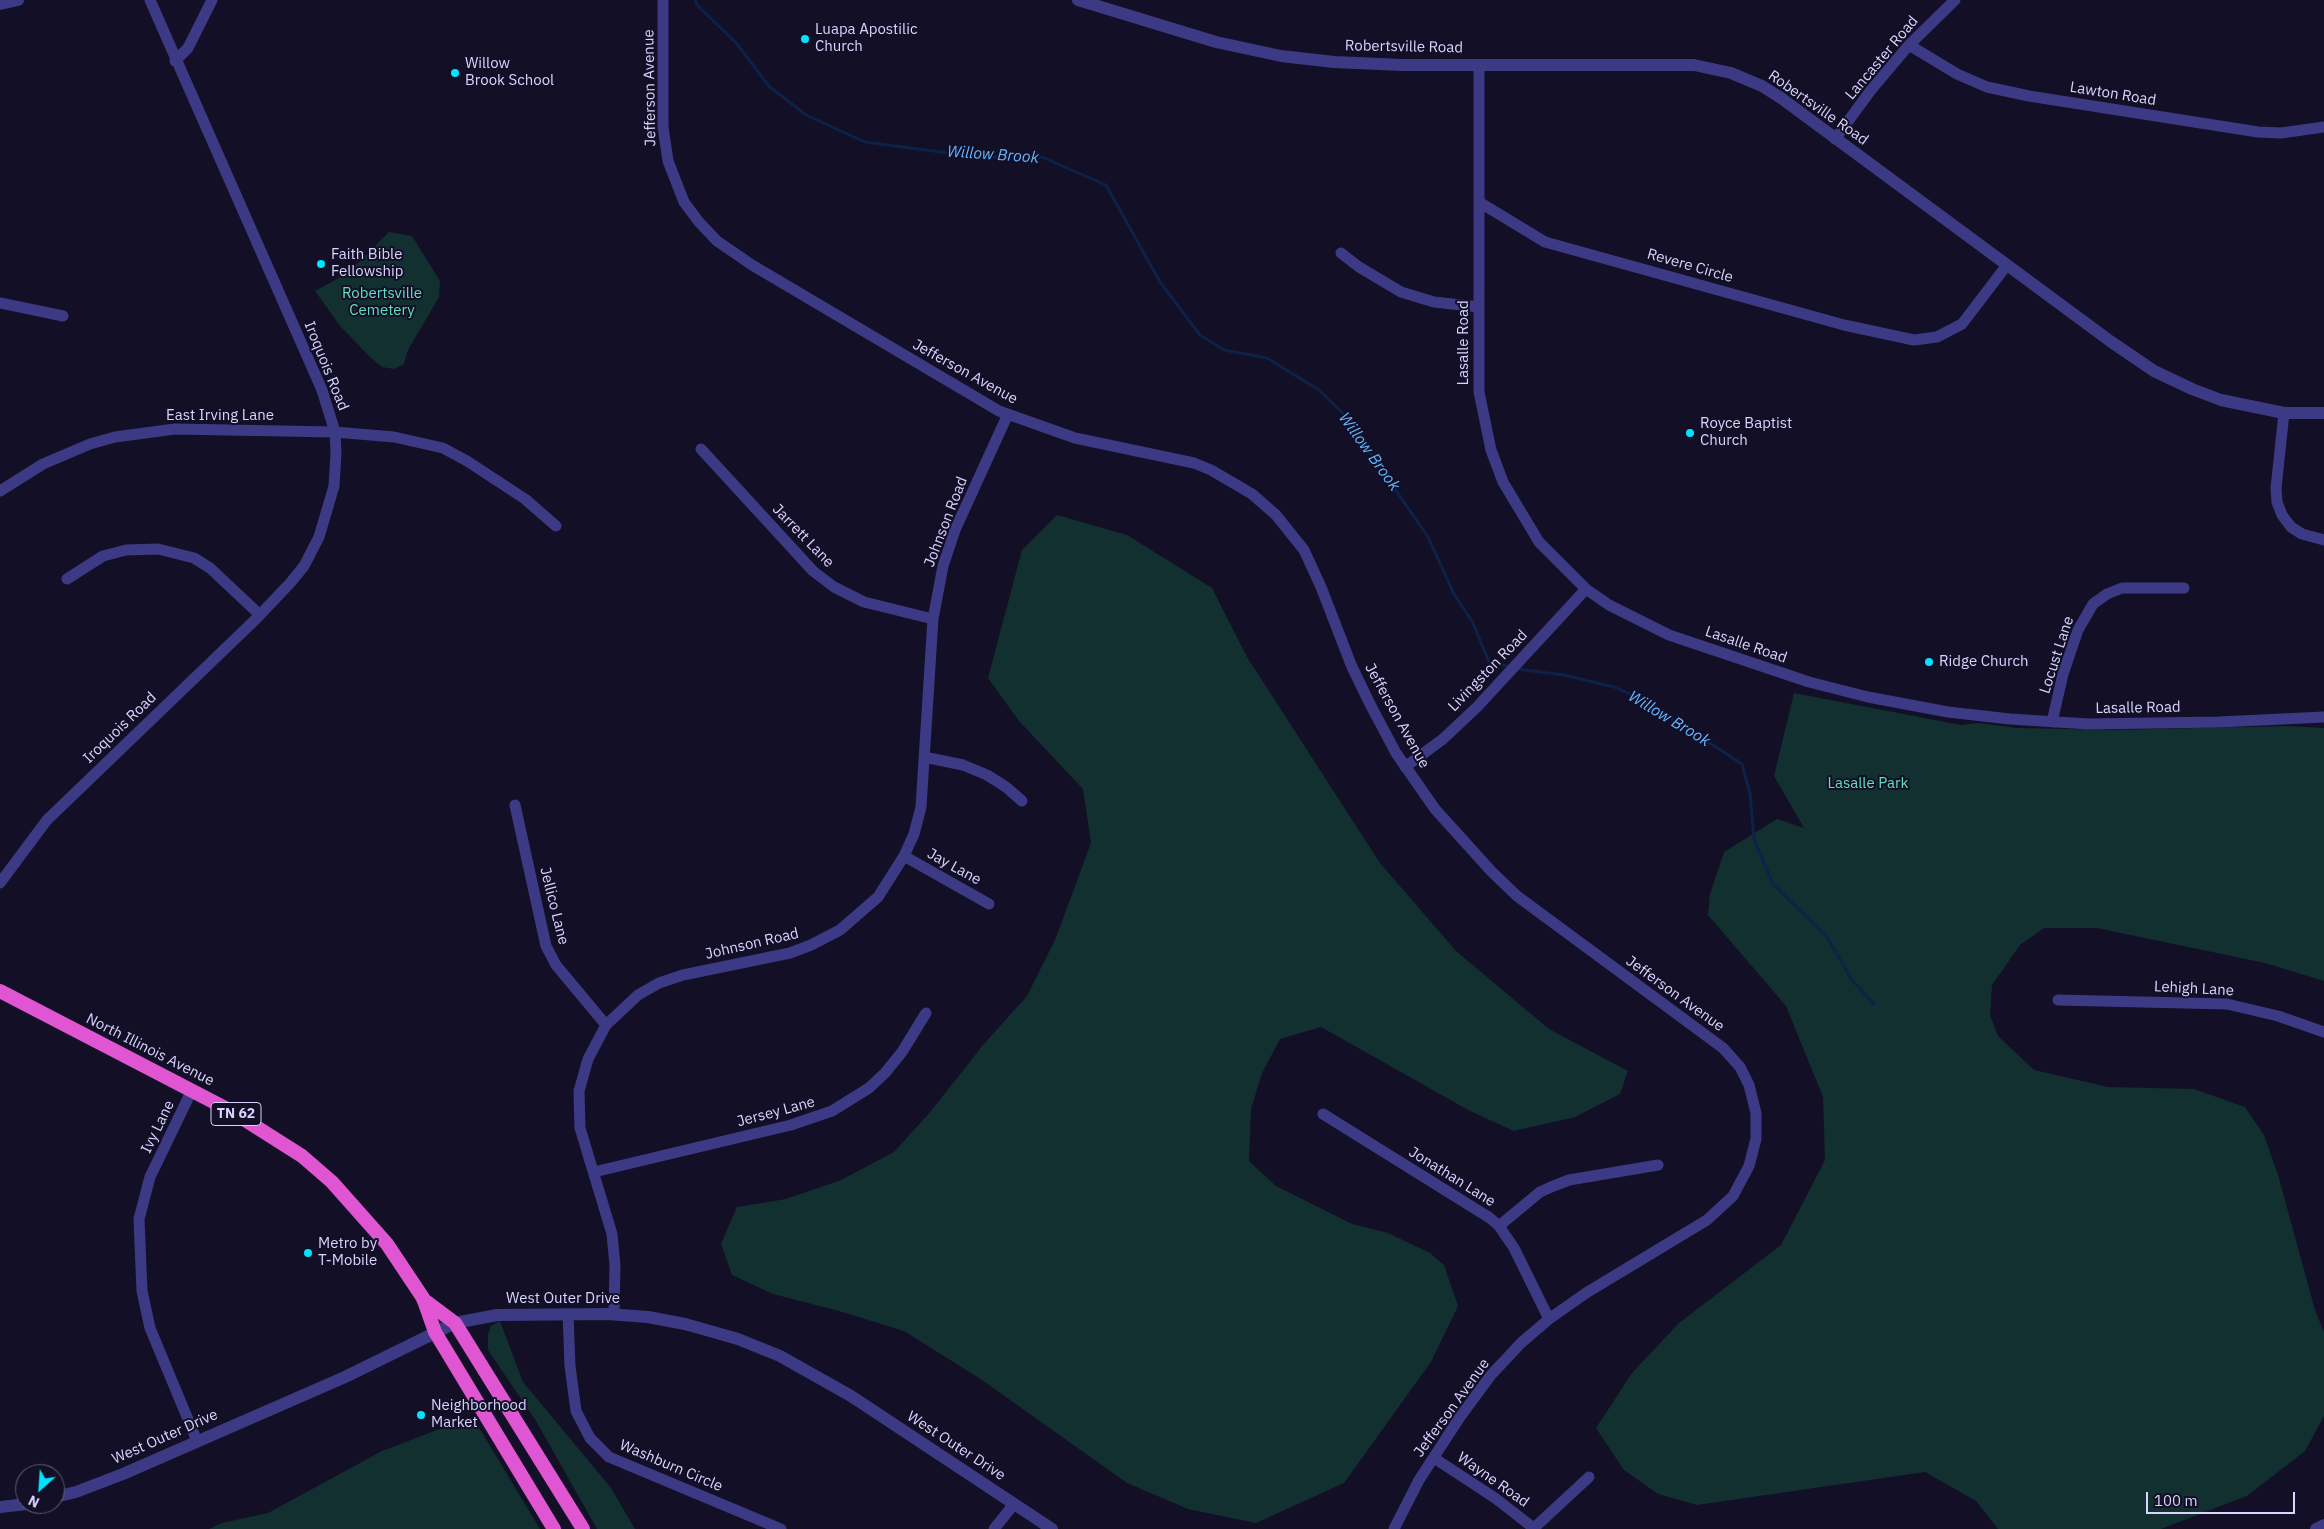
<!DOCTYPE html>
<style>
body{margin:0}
#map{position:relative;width:2324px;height:1529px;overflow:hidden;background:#130f26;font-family:"IBM Plex Sans",sans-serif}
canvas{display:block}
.north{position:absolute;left:15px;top:1464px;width:50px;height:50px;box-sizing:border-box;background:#130f26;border:1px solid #625e7d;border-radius:50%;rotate:206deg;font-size:14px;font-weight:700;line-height:20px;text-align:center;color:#d9d4ff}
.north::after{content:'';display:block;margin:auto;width:18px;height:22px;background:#00e5ff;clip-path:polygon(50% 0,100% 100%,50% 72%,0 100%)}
.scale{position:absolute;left:2146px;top:1492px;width:149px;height:22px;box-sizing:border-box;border:2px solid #d9d4ff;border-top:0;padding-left:6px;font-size:15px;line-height:18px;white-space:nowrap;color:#d9d4ff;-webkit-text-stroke:4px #130f26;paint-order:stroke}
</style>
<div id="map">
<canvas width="2324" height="1529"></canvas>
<div class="north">N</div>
<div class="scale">100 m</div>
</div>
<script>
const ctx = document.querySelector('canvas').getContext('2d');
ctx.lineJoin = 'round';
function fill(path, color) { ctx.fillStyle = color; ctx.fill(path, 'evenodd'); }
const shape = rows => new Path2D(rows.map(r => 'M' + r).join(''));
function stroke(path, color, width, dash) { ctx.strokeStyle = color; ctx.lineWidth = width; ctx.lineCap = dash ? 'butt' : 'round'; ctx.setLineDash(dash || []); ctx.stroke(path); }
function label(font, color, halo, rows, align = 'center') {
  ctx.font = font + ' "IBM Plex Sans",sans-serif'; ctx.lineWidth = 4; ctx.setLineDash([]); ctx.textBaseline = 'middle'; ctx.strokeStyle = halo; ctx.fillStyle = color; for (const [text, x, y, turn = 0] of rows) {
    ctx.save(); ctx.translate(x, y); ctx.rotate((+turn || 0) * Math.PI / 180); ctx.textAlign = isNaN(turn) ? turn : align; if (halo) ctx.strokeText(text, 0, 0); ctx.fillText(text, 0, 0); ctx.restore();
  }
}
fill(shape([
 [389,232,412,236,440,281,439,297,408,350,404,364,394,369,382,367,370,357,340,326,315,291,337,279,356,265],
 [1057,515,1127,535,1212,588,1247,657,1380,863,1456,951,1549,1029,1628,1071,1620,1094,1575,1117,1514,1131,1470,1111,1321,1027,1280,1039,1262,1073,1251,1109,1249,1161,1276,1186,1352,1224,1388,1233,1430,1253,1444,1265,1458,1306,1431,1362,1344,1483,1256,1523,1188,1509,1127,1483,982,1380,904,1331,839,1311,773,1294,732,1275,721,1244,737,1207,786,1199,841,1180,894,1152,931,1111,983,1045,1027,996,1055,940,1091,843,1083,789,1019,721,988,678,1022,550],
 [1794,693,1961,725,1978,723,2017,728,2112,730,2288,726,2324,728,2324,981,2265,963,2097,928,2044,928,2020,945,1992,985,1990,1015,1998,1036,2034,1070,2108,1087,2194,1089,2245,1107,2264,1135,2278,1175,2315,1310,2324,1332,2324,1416,2305,1451,2247,1496,2161,1529,1998,1529,1976,1501,1925,1472,1697,1505,1658,1494,1624,1470,1596,1428,1632,1373,1679,1323,1781,1245,1825,1160,1823,1097,1786,1006,1708,915,1710,894,1724,852,1777,819,1804,828,1774,776],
 [500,1321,523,1382,611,1488,635,1529,597,1529,536,1421,488,1350,488,1334,491,1326],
 [465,1421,478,1426,540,1529,209,1529,222,1523,268,1513,382,1451,450,1425]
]), '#12302f');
stroke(shape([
 [695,0,697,5,737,44,769,86,806,115,865,142,979,157,1042,157,1106,185,1160,282,1200,335,1224,350,1267,358,1319,390,1351,421,1368,450,1428,537,1454,594,1473,623,1489,662,1511,667],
 [1517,669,1564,675,1614,687,1646,701,1742,764,1750,794,1754,839,1773,884,1827,937,1852,980,1874,1004]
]), '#0c2248', 3);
stroke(shape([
 [663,0,663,127,668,161,684,202,699,222,717,241,752,265,999,411,1075,438,1194,463,1211,470,1252,494,1276,515,1304,550,1321,587,1352,667,1371,706,1396,753,1435,809,1491,871,1517,896,1723,1048,1740,1067,1749,1085,1756,1113,1756,1139,1749,1166,1733,1196,1707,1220,1586,1293,1549,1319,1521,1343,1491,1375,1460,1417,1419,1480,1394,1529],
 [1909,45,1957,74,1987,87,2029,96,2258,132,2281,133,2324,127],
 [175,61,188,48,212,0],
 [1479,65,1479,202,1545,242,1844,325,1914,340,1937,337,1962,324,2007,265],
 [1835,139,1871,90,1909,45,1955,0],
 [1479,202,1479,392,1491,450,1503,482,1539,542,1586,589,1609,605,1669,635,1809,682,1868,697,1948,712,2010,719,2089,724,2219,722,2324,717],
 [1341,253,1359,267,1401,292,1434,302,1479,307],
 [0,303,63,316],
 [2284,413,2276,488,2277,502,2282,515,2291,527,2302,534,2324,540],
 [701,449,813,571,834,587,864,602,933,619],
 [0,491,43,464,90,444,115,437,175,429,335,432,394,437,443,448,467,461,525,499,556,526],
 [67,579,103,556,126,550,158,549,194,558,210,568,260,615],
 [2052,722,2063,674,2078,630,2093,604,2107,594,2122,588,2184,588],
 [924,757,963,765,987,775,1006,787,1022,801],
 [1405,767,1443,739,1477,707,1586,589],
 [515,805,546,946,556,965,606,1025],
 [904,856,989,904],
 [0,883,47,820,257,618,291,582,304,566,319,537,334,486,336,453,335,432,322,390,150,0],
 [2058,1000,2227,1004,2278,1016,2324,1032],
 [192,1090,150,1177,139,1219,142,1291,150,1328,197,1441],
 [1323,1114,1490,1218,1499,1226,1514,1248,1549,1319],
 [594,1172,791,1125,832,1111,869,1088,885,1073,902,1052,926,1013],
 [1499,1226,1540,1192,1551,1187,1569,1180,1658,1165],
 [568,1314,570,1366,576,1411,590,1438,609,1457,781,1529],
 [614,1314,615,1265,612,1234,580,1128,579,1091,588,1059,606,1025,638,995,659,983,683,975,790,953,811,945,840,930,878,897,904,856,914,834,921,807,933,619,943,566,955,530,1008,414],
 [1434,1458,1495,1498,1535,1529],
 [1534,1528,1589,1477],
 [994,1529,1014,1504]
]), '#3d3a85', 11);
stroke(shape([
 [1078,0,1216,42,1281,56,1334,62,1402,65,1694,65,1731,73,1762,86,1781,98,2110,341,2154,371,2192,389,2221,400,2284,413,2324,413],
 [0,4,18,0],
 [55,1497,76,1492,123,1474,345,1377,455,1323,497,1315,608,1314,648,1317,685,1324,738,1339,780,1356,851,1396,1052,1529],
 [0,1507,27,1504],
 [2316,1529,2324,1525]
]), '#3d3a85', 12);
stroke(shape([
 [0,991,231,1111,302,1156,332,1182,387,1244,423,1298,435,1332,554,1529],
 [423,1299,455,1323,583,1529]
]), '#e055d1', 14);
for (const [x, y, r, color] of [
 [805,39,5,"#00e5ff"],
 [455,73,5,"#00e5ff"],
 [321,264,5,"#00e5ff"],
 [1690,433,5,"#00e5ff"],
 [1929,662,5,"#00e5ff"],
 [308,1253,5,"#00e5ff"],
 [421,1415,5,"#00e5ff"]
]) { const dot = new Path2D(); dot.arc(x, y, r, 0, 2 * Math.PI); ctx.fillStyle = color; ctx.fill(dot); stroke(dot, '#130f26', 2); }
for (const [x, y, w] of [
 [236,1114,50]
]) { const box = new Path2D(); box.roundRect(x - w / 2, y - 11.5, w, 23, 4); ctx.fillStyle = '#130f26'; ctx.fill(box); stroke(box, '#d9d4ff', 1); }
label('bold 14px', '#d9d4ff', null, [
 ["TN 62",236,1114]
]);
label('15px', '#d9d4ff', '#130f26', [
 ["Luapa Apostilic",815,30],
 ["Church",815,47],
 ["Willow",465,64],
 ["Brook School",465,81],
 ["Faith Bible",331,255],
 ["Fellowship",331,272],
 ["Royce Baptist",1700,424],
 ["Church",1700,441],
 ["Ridge Church",1939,662],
 ["Metro by",318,1244],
 ["T-Mobile",318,1261],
 ["Neighborhood",431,1406],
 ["Market",431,1423]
], 'left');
label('15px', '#d9d4ff', '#130f26', [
 ["Robertsville Road",1404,47,1],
 ["Lancaster Road",1882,58,-50],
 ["Jefferson Avenue",650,88,-91],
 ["Lawton Road",2113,94,9],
 ["Robertsville Road",1818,108,35],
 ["Revere Circle",1690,266,16],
 ["Lasalle Road",1464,343,-90],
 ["Iroquois Road",326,366,68],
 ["Jefferson Avenue",965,372,29],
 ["East Irving Lane",220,416],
 ["Johnson Road",946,522,-69],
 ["Jarrett Lane",803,536,46],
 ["Lasalle Road",1746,645,19],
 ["Locust Lane",2057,655,-72],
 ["Livingston Road",1488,671,-46],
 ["Lasalle Road",2138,708,-1],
 ["Jefferson Avenue",1397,716,61],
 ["Iroquois Road",120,728,-44],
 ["Jay Lane",954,867,29],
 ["Jellico Lane",554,906,76],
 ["Johnson Road",752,944,-13],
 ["Lehigh Lane",2194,989,3],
 ["Jefferson Avenue",1675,994,36],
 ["North Illinois Avenue",150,1050,27],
 ["Jersey Lane",776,1112,-15],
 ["Ivy Lane",158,1127,-64],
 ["Jonathan Lane",1452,1177,32],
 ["West Outer Drive",563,1299],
 ["Jefferson Avenue",1452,1408,-54],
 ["West Outer Drive",165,1437,-24],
 ["West Outer Drive",956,1446,33],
 ["Washburn Circle",671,1466,23],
 ["Wayne Road",1493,1480,35]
]);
label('15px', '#5fe0c0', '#130f26', [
 ["Robertsville",382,294],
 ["Cemetery",382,311],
 ["Lasalle Park",1868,784]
]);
label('italic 16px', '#62b6ff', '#130f26', [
 ["Willow Brook",993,155,4],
 ["Willow Brook",1369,452,54],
 ["Willow Brook",1669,719,31]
]);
</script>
